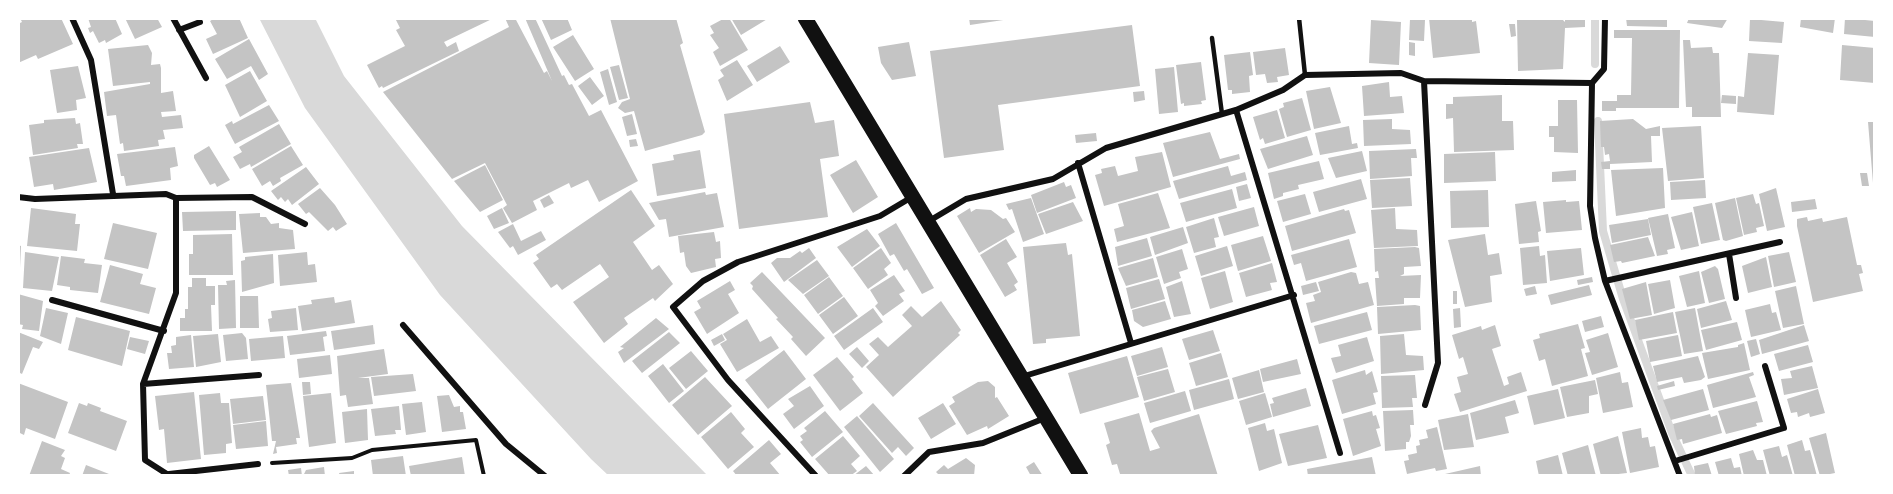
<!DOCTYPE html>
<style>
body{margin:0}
#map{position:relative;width:1893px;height:494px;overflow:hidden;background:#fff;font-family:Spectral,serif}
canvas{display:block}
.frame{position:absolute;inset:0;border:20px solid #fff;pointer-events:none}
</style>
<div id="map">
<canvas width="1893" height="494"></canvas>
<div class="frame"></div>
</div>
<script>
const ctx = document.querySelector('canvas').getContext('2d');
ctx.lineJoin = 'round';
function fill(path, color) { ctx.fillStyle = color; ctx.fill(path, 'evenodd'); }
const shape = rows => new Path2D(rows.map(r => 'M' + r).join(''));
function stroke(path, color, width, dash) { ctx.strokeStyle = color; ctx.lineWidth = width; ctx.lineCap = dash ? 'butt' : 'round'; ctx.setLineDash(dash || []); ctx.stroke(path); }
fill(shape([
 [259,18,315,18,344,76,462,226,708,476,609,476,591,459,440,295,305,108]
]), '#d9d9d9');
stroke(shape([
 [1595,18,1595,64],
 [1598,121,1603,231,1623,299,1672,433,1692,476]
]), '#d9d9d9', 8);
fill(shape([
 [20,18,61,18,73,44,38,59,36,55,18,63,18,24,22,22],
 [88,18,115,18,122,34,106,43,105,40,99,43,93,31,90,33,88,28,91,27],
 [125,18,157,18,162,27,135,39],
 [215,18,239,18,248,38,213,54,206,39,217,34,210,21],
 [395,18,494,18,444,42,447,47,456,42,459,51,383,88,382,86,379,88,367,65,405,46,396,30,400,28],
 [505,18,515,18,544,73,547,71,552,81,525,18,535,18,562,76,564,75,569,85,572,84,589,116,601,110,638,181,599,202,588,180,571,188,569,183,533,201,537,210,512,223,503,208,507,205,485,163,452,179,383,92,509,27],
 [541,18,567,18,572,30,551,40],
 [610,18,676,18,683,43,680,45,705,132,702,135,645,151,634,111,625,113,618,108,622,102,630,99],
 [725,18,729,18,748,50,720,66,713,52,719,48,710,35,714,33,710,26],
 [731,18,769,18,741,35],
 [969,18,1009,18,1010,19,970,25],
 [1429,18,1472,18,1472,22,1476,21,1480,53,1433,58],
 [1565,18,1585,18,1585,27,1565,28,1563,69,1518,71,1517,20,1562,19,1565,22],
 [1626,18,1667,18,1667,27,1627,26],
 [1689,18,1728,18,1722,28,1687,23],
 [1801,18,1835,18,1833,33,1800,27],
 [1845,18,1875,21,1875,37,1844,34],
 [1410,19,1425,20,1424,41,1409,40],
 [1750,19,1784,22,1782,43,1749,41],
 [1371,20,1401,22,1399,65,1369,63],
 [1509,24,1515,24,1516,36,1511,37],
 [1132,25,1140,86,998,105,1004,150,944,158,930,51],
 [1614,30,1680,30,1679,108,1616,108,1616,111,1602,111,1602,101,1617,101,1617,95,1631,95,1632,38,1614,38],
 [573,35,594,69,575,81,553,47],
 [249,39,268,74,259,80,251,66,227,79,215,59],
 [1683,40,1690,40,1691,48,1712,47,1713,53,1719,53,1721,117,1692,117,1692,107,1686,107],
 [909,42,916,76,892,80,881,63,878,47],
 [1409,42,1415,43,1415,56,1409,55],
 [148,45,152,53,151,65,160,64,161,68,161,93,173,91,176,111,161,112,162,117,181,115,183,128,163,130,165,139,158,140,159,146,124,151,123,143,120,144,116,115,107,116,104,92,150,84,150,82,113,86,108,49],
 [1842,45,1875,48,1875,83,1840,80],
 [780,46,790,62,757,82,747,66],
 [1285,48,1289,75,1277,77,1278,82,1267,83,1265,74,1256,75,1253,52],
 [1250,52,1253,75,1249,76,1250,92,1232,94,1232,90,1228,90,1224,55],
 [1748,53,1779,55,1774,115,1737,112,1738,96,1744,97],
 [737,60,753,85,727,101,718,80,724,76,720,70],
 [1201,62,1206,100,1201,101,1202,104,1184,106,1184,103,1181,104,1176,65],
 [619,65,628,98,619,100,610,67],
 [78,66,86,98,76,100,77,110,57,113,50,70],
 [1174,67,1178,112,1159,114,1155,69],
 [608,69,617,102,609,105,600,72],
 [250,71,267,101,240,117,225,85],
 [590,77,604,96,592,105,578,86],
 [1389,82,1390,97,1402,96,1404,113,1364,116,1362,86],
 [1330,87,1341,123,1314,129,1306,91],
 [1144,91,1145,100,1134,102,1133,92],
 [1502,95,1502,121,1513,121,1514,150,1454,152,1453,118,1446,119,1446,104,1453,104,1453,97],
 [1722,95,1736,96,1736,104,1721,103],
 [1302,98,1311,130,1287,137,1279,109,1284,107,1283,103],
 [1558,100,1577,100,1578,153,1554,152,1554,137,1549,137,1549,126,1558,126],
 [810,102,815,123,834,120,839,156,820,159,828,217,739,229,724,114],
 [269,105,279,121,235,144,225,125,232,121,233,124],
 [1277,110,1285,138,1265,144,1263,138,1260,140,1253,117],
 [632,114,637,134,627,136,622,117],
 [75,118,76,124,80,123,83,144,77,144,78,148,33,155,29,125,44,123,44,120],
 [1392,119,1392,129,1410,130,1411,144,1364,146,1363,120],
 [1633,119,1646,129,1660,126,1660,136,1651,136,1652,162,1610,164,1610,169,1602,169,1601,162,1610,161,1609,154,1605,155,1604,147,1601,147,1600,121],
 [1868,122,1875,122,1875,183,1873,183],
 [279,124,291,144,251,167,250,164,240,169,233,157,242,152,239,147],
 [1349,126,1352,144,1357,143,1358,148,1320,155,1315,133],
 [1701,126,1704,178,1668,181,1662,128],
 [1210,132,1220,159,1239,154,1240,159,1173,177,1163,143],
 [1096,133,1097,141,1076,143,1075,135],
 [1307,136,1313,155,1268,169,1260,149],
 [636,139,638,146,630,147,629,140],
 [209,146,230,180,217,187,215,183,210,185,194,158,194,155],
 [291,146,303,165,280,178,281,181,273,186,270,181,262,186,252,169],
 [175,147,178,166,170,168,171,180,126,186,124,176,121,176,117,154],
 [89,148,97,182,54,190,53,184,34,187,29,157],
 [1416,149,1417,158,1411,158,1412,176,1370,179,1369,151],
 [700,150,706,188,657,196,652,164,674,160,673,155],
 [1362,151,1367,171,1336,178,1328,158],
 [1162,152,1171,187,1104,206,1095,175,1102,173,1101,169,1115,166,1118,176,1138,171,1135,157],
 [1495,152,1496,181,1444,183,1444,154],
 [856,160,878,197,853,213,830,175],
 [1319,161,1324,179,1298,185,1299,189,1283,193,1283,196,1274,199,1268,173],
 [485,165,503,200,480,212,454,181],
 [1228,166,1231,176,1245,172,1247,180,1179,199,1173,181],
 [306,167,319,184,292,205,288,199,285,202,281,197,278,200,271,191],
 [1663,168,1665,208,1616,216,1611,170],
 [1576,170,1576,181,1552,182,1552,172],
 [1860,173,1867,173,1869,186,1862,186],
 [1410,178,1412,206,1372,208,1370,180],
 [1361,179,1367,199,1319,212,1313,192],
 [1705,180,1706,198,1671,200,1670,182],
 [1064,182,1066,187,1071,185,1076,198,1037,213,1031,195],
 [1247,184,1251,198,1239,201,1236,187],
 [320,188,335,205,347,224,336,231,333,227,328,231,309,212,306,214,298,204],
 [1776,188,1785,227,1767,231,1759,194],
 [1232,189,1237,208,1186,222,1180,203],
 [631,190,655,226,633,242,652,270,659,265,673,284,655,301,653,298,624,318,628,324,604,343,573,302,609,277,600,264,562,290,557,284,551,288,533,263,539,259,536,255],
 [1488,190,1489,227,1451,228,1450,191],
 [705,192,706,195,717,193,724,227,669,237,666,219,659,220,649,203],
 [1158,193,1170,228,1117,242,1114,229,1124,226,1118,204],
 [1305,194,1311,214,1283,222,1277,201],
 [1753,194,1756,204,1759,203,1764,226,1756,228,1757,232,1744,235,1736,198],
 [549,195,554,203,544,208,540,200],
 [1031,198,1044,234,1023,242,1012,209,1009,210,1006,204],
 [1735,198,1743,236,1726,241,1723,240,1715,203],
 [1815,199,1817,209,1792,212,1791,202],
 [1566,200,1566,202,1579,201,1582,230,1546,233,1543,202],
 [1536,201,1541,231,1538,232,1539,242,1519,244,1515,204],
 [1073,202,1083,221,1046,234,1038,214],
 [1712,203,1720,240,1701,244,1693,207],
 [1254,207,1259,226,1224,236,1218,217],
 [31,208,76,214,75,224,80,224,77,251,27,246],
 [502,208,509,223,494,229,487,216],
 [970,208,971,212,976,209,991,210,1003,219,1006,218,1015,232,979,253,957,216],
 [1395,208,1396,229,1417,230,1418,246,1374,248,1371,210],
 [1344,209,1345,211,1349,210,1356,233,1292,251,1285,226],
 [236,211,236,230,183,231,182,212],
 [1692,212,1699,246,1681,250,1671,217],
 [260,213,260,217,266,217,271,224,279,223,279,228,293,230,295,249,243,253,239,214],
 [1668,214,1675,248,1667,250,1668,254,1657,256,1648,218],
 [1807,217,1808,221,1822,218,1823,222,1847,217,1857,265,1861,265,1863,273,1859,274,1863,291,1813,302,1797,226,1797,219],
 [1214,218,1219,237,1214,238,1216,247,1194,253,1186,227],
 [1648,219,1651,235,1612,243,1609,225],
 [113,223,157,233,148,269,104,259],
 [896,223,934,288,922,294,907,269,904,271,894,254,890,256,878,234],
 [513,224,521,241,541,231,546,240,518,255,513,246,510,248,498,232],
 [1183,227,1188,243,1155,255,1150,237],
 [867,229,880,246,852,267,837,247],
 [714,232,716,242,720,241,721,258,715,259,716,267,691,273,686,266,684,252,680,253,678,236],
 [232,234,233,275,189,275,189,254,193,254,193,235],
 [1485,234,1488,255,1499,253,1502,274,1490,276,1492,302,1465,307,1448,240],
 [1263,236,1271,261,1238,271,1231,245],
 [1648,237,1655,256,1622,263,1621,261,1614,262,1610,245],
 [1147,238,1152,256,1118,266,1115,247],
 [1006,239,1017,257,1007,263,1018,282,1014,285,1017,290,1005,297,980,255],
 [1349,239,1357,267,1306,281,1301,263,1294,265,1291,255],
 [1066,243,1068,255,1072,254,1080,336,1046,339,1046,343,1033,344,1023,247],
 [18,245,21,246,20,268,18,268],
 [1227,246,1233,266,1201,276,1195,256],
 [1539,246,1540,256,1545,255,1547,283,1523,285,1520,248],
 [1415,247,1419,248,1421,266,1404,267,1404,274,1400,276,1421,275,1420,298,1404,298,1404,304,1377,306,1375,278,1379,278,1378,271,1375,272,1374,249],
 [809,248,816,258,784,282,771,263,777,258,790,258,800,251,802,253],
 [881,248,891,263,884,269,888,275,868,289,853,268],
 [1581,248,1584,275,1550,281,1547,251],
 [1182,249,1188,269,1179,272,1181,278,1164,284,1156,257],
 [25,252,59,257,52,291,23,288],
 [307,252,308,265,315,264,317,282,280,286,278,255],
 [1789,252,1796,282,1774,287,1768,256],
 [273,254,274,283,242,292,241,261,245,260,245,257],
 [61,256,85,259,84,263,102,265,98,293,70,290,70,287,57,285],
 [1766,257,1772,287,1748,293,1742,266],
 [1153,258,1158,277,1126,286,1118,268],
 [817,260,829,276,803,294,788,280],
 [1272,263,1277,282,1270,283,1272,290,1246,297,1239,273],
 [110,265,143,274,140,284,156,288,149,314,100,302],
 [1715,266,1718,269,1725,299,1709,303,1701,272],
 [1225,271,1233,302,1210,309,1201,278],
 [1699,271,1705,303,1687,307,1679,276],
 [762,272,825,338,806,356,791,339,793,337,776,319,778,318,752,289,753,286,750,283],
 [1351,272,1356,273,1359,284,1368,282,1374,305,1311,323,1306,303,1315,301,1313,295,1321,292,1318,282],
 [894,275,905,291,899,294,904,301,883,316,875,306,878,303,870,290],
 [829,277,843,296,818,314,804,295],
 [1592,277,1593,282,1578,285,1577,280],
 [192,278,206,278,206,286,215,286,215,305,211,305,212,331,180,331,180,318,185,318,185,309,188,309,188,287,192,287],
 [1159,279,1165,299,1131,309,1126,288],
 [235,280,236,328,219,329,218,285,227,285,226,281],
 [1670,280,1675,308,1654,314,1648,284],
 [730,281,735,290,728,294,739,313,707,334,694,312,701,308,697,301],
 [1182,281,1191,314,1174,317,1166,287],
 [1316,282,1319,291,1303,295,1301,286],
 [1646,282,1652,315,1630,319,1622,289],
 [1589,285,1592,295,1551,305,1548,295],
 [1535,286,1537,294,1526,296,1524,289],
 [1796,286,1804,324,1783,328,1775,291],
 [1453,291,1457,291,1457,304,1453,304],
 [18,294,43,301,39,331,22,329,23,325,18,324],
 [240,296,258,296,259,328,240,328],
 [334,297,335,303,351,300,355,323,302,331,298,306,312,304,311,300],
 [844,297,858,316,833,334,819,315],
 [941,301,961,330,958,333,960,335,893,397,866,367,879,355,869,344,878,337,888,347,912,326,902,315,911,306,922,317],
 [1165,301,1171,319,1143,327,1134,321,1132,310],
 [1726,301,1732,320,1701,328,1697,309],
 [1770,304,1772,313,1776,312,1781,330,1751,337,1745,310],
 [1415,305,1420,306,1421,330,1378,334,1377,307],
 [46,308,68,313,61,344,40,336],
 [296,308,298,330,270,332,268,319,272,318,271,311],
 [873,308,883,322,844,350,834,336],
 [1460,308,1461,327,1454,328,1453,309],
 [1695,308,1703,351,1684,354,1675,312],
 [1367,312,1372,330,1319,344,1314,326],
 [1673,312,1677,333,1639,340,1635,320],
 [1601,316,1604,327,1585,332,1582,321],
 [76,317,130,331,122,366,68,350],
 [656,318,669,329,624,363,618,352,624,348,620,347],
 [747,319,760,342,771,336,779,348,737,372,720,344,727,340,723,334],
 [1737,322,1742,340,1706,350,1701,330],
 [1578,324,1585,348,1581,349,1588,376,1552,386,1545,359,1539,361,1533,340,1540,338,1539,334],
 [373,325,375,344,334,350,331,331],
 [1495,325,1501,346,1492,349,1504,386,1509,384,1507,377,1521,372,1527,391,1460,412,1454,394,1461,392,1457,377,1468,374,1463,357,1459,359,1452,335,1481,326,1482,330],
 [1804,325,1809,341,1762,354,1759,340],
 [1213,330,1220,351,1189,360,1182,339],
 [326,331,327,336,323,337,325,351,290,355,287,336],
 [18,332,43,342,39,349,33,347,22,374,18,372],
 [669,332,680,343,642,373,632,361],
 [242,333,246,338,248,359,226,361,223,335],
 [1608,333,1618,367,1592,375,1585,353,1590,352,1586,340],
 [218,334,221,362,196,367,193,336],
 [722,334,725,340,714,346,711,340],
 [1404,334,1406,355,1423,356,1424,370,1381,374,1380,336],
 [191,335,194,367,169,369,167,353,172,353,171,346,176,345,176,337],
 [1678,335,1682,356,1650,362,1646,341],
 [283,336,285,358,251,361,249,339],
 [130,337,149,341,145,354,127,349],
 [1367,337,1374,361,1336,373,1331,358,1341,356,1338,345],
 [1756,339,1760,354,1751,357,1747,341],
 [1744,343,1750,370,1708,379,1702,353,1738,347,1738,345],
 [1808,345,1813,362,1779,371,1774,354],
 [857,347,869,361,862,368,849,354],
 [1162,347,1168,367,1137,376,1131,356],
 [384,349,388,374,358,378,369,378,373,404,348,407,346,395,340,396,337,356],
 [784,350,806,379,768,409,745,380],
 [691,351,708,371,686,389,669,368],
 [1221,353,1228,377,1196,386,1189,363],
 [330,355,332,374,299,378,297,359],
 [1127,356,1139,397,1080,414,1068,373],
 [1698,356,1705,377,1701,380,1684,383,1682,377,1657,382,1653,366],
 [837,357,854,377,852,379,863,393,840,411,813,375],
 [1297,359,1301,374,1263,382,1260,369],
 [663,364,684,391,669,403,648,376],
 [1812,366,1818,388,1784,395,1781,379,1792,378,1790,371],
 [1168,369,1175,392,1144,401,1137,377],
 [1259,370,1264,392,1238,399,1232,378],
 [1365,370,1366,375,1372,371,1378,392,1373,393,1376,404,1342,414,1332,380],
 [1620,372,1622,383,1628,382,1633,407,1603,413,1596,378],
 [1753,372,1754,375,1749,377,1756,397,1713,408,1707,385],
 [413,374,416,391,374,396,371,377],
 [1415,375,1417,398,1412,398,1413,407,1382,408,1381,376],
 [705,377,732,406,698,435,672,405],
 [1229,379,1234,399,1194,410,1189,390],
 [1595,380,1598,394,1589,396,1589,413,1567,417,1560,387],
 [988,381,995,387,995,398,997,397,1009,416,988,429,987,426,967,435,949,406,955,402,952,397,978,382],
 [1674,381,1675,386,1658,390,1657,386],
 [302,382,310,382,311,394,303,395],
 [18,383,68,402,55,439,26,428,24,435,18,432],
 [291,383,300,438,296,438,297,444,276,447,277,453,273,454,276,441,272,441,266,385],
 [810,386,824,406,794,429,783,414,794,406,788,399],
 [1306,388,1311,406,1273,417,1270,404,1274,403,1272,398],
 [1558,389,1565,418,1534,425,1527,396],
 [1703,389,1709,410,1671,420,1663,400],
 [1818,389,1825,413,1810,417,1809,413,1798,417,1797,412,1791,413,1787,399],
 [1185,391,1191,411,1150,423,1144,403],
 [194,392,201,459,167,463,164,429,159,430,155,396],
 [220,393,221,403,229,403,232,443,226,444,226,453,204,455,199,395],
 [331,393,336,443,309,447,303,396],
 [1265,393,1272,417,1246,425,1239,401],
 [449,395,454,407,460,406,460,412,463,412,466,429,442,432,437,396],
 [263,396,266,420,233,424,230,399],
 [1515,400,1519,413,1505,417,1509,433,1476,440,1470,413],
 [1757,401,1763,422,1756,423,1757,426,1726,434,1718,411],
 [422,402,426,432,406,435,402,404],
 [79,403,87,406,88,403,101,408,100,411,127,421,116,451,68,433],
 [873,403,914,448,906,456,898,447,892,453,859,416],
 [943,403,956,424,931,439,918,418],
 [399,406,401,430,395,430,396,434,375,436,371,409],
 [367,409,368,440,345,443,342,412],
 [1413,410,1414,425,1410,425,1411,436,1409,442,1406,442,1406,449,1385,451,1383,411],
 [825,411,843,432,812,457,800,442,803,440,800,436,807,431,804,428],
 [1372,411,1373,416,1376,415,1380,428,1376,429,1381,446,1353,456,1343,419],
 [731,412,745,429,741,433,754,447,728,469,701,437],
 [1139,413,1150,451,1160,448,1151,431,1154,428,1199,414,1218,476,1116,476,1120,474,1117,464,1112,465,1106,445,1110,443,1104,423],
 [1468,414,1474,447,1444,450,1438,420],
 [1710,414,1711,417,1717,415,1722,433,1683,444,1682,439,1677,440,1673,424],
 [857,416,894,459,880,472,844,427],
 [266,421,268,446,236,449,233,425],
 [1265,423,1267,431,1274,429,1282,463,1259,471,1248,428],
 [1318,425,1327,458,1288,466,1279,434],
 [1437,427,1447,469,1436,471,1435,468,1407,474,1404,461,1409,460,1408,455,1417,453,1416,446,1420,445,1419,440,1428,438,1426,430],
 [1641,428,1642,438,1648,437,1650,447,1655,446,1659,467,1630,473,1622,432],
 [1826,433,1835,473,1820,476,1809,438],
 [843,436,860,456,851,464,857,471,850,476,830,476,815,459],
 [1618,436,1627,473,1601,476,1593,444],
 [769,440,781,454,770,463,781,476,737,476,733,471],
 [1802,440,1805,451,1810,450,1817,476,1795,476,1787,445],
 [42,441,65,450,61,456,65,458,61,469,70,473,69,476,29,476],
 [1588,445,1596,476,1568,476,1562,453],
 [1779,446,1782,457,1787,455,1793,476,1770,476,1763,450],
 [1753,450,1757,460,1763,460,1767,476,1744,476,1739,454],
 [1558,455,1563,476,1539,476,1536,461],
 [403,456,406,476,373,476,371,460],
 [462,457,465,476,411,476,409,466],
 [1372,457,1376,476,1308,476,1307,469],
 [966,458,975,465,974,476,940,476,936,472,944,465,948,469],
 [1731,458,1734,468,1740,467,1742,476,1719,476,1715,462],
 [1034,462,1043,476,1031,476,1026,467],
 [1708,463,1712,476,1695,476,1694,466],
 [86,465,109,474,108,476,82,476],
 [866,466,875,476,853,476],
 [1480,466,1481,476,1446,476,1445,474],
 [324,467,325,476,303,476,306,470],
 [301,468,302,476,289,476,288,470],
 [354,471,354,476,340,476,339,473]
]), '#c4c4c4');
stroke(shape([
 [272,463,352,458,372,450,476,440,484,476]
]), '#111', 4);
stroke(shape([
 [1299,18,1305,75],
 [1212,38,1222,114]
]), '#111', 4.5);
stroke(shape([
 [72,18,91,60,113,194],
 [173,18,206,78],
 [1605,18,1604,69,1592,83,1590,206,1595,238,1605,281,1680,476],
 [179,30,200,22],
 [1424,81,1438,363,1425,405],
 [1236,110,1340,453],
 [1078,163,1131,343],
 [18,197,35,199,166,194,176,198,176,293,143,384,145,460,170,476],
 [176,198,252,197,305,224],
 [929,221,966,199,1053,179,1106,148,1236,110,1283,90,1305,75,1401,73,1424,81,1592,83],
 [1729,254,1736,298],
 [1605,281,1780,242],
 [52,300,164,331],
 [403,325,506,444,545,476],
 [1021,377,1294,295],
 [143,384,259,375],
 [1675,461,1784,428,1765,366],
 [169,474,258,464],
 [816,476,728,380,673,307,703,281,738,262,880,216,912,197],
 [904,476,929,452,983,443,1045,418]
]), '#111', 6);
stroke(shape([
 [805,18,1081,476]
]), '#111', 15);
</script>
